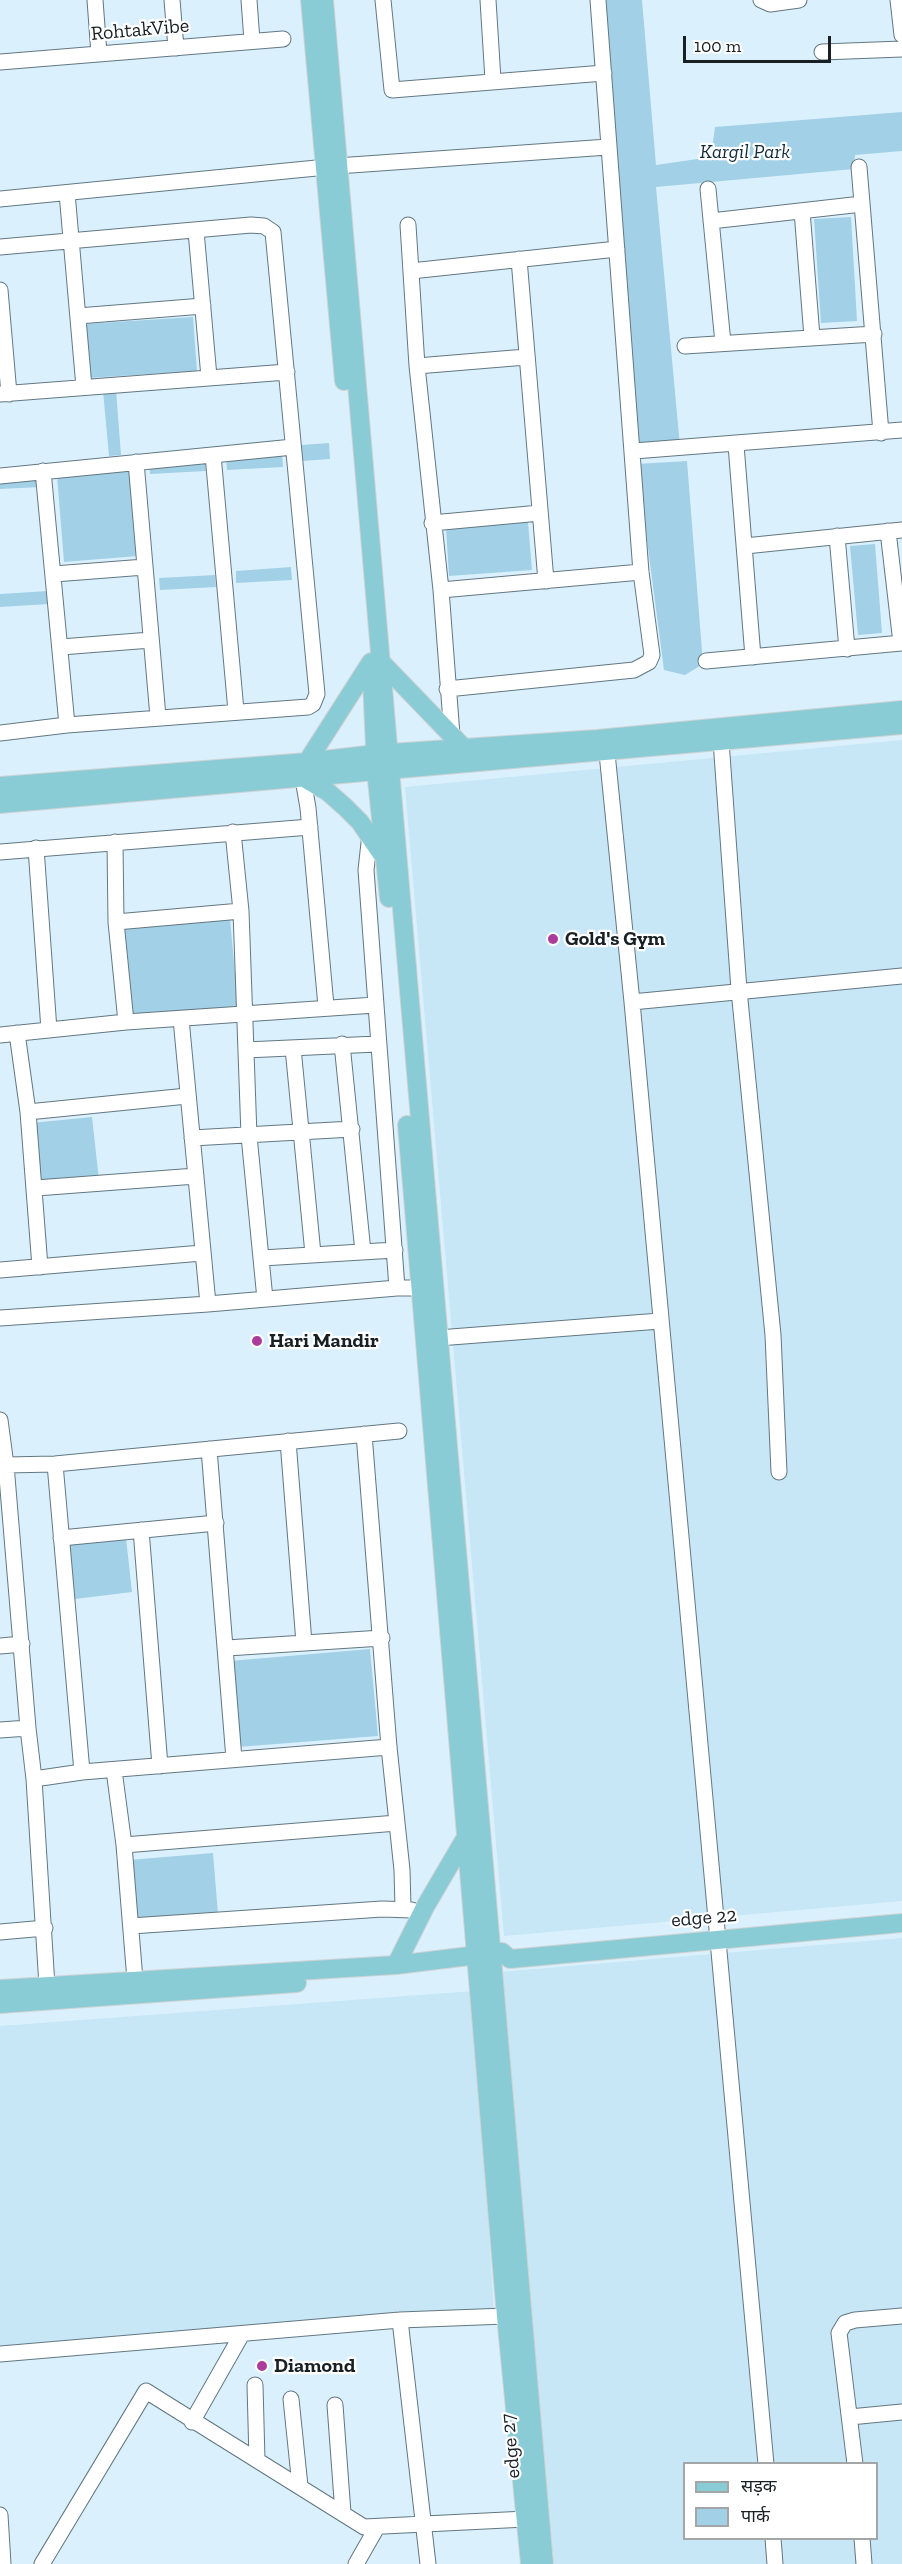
<!DOCTYPE html>
<meta charset="utf-8">
<style>
body{margin:0}
#map{position:relative;width:902px;height:2564px;overflow:hidden;background:#daf1fd;font-family:"Zilla Slab","Noto Sans Devanagari",serif}
canvas{display:block}
.legend{position:absolute;left:683px;top:2462px;width:195px;height:78px;box-sizing:border-box;background:#fff;border:2px solid #a3a6a7;margin:0;padding:8px 10px;list-style:none;font-size:18px;color:#182024}
.legend li{display:flex;align-items:center;gap:12px;height:30px}
.legend b{width:30px;border:2px solid #a3a6a7}
.scale{position:absolute;left:683px;top:36px;width:148px;height:27px;box-sizing:border-box;border:3px solid #182024;border-top:0;padding-left:8px;font-size:18px;line-height:21px;white-space:nowrap;color:#182024;-webkit-text-stroke:4px #fff;paint-order:stroke}
</style>
<div id="map">
<canvas width="902" height="2564"></canvas>
<ul class="legend">
<li><b style="height:8px;background:#89ccd5"></b>सड़क</li>
<li><b style="height:16px;background:#a2d0e7"></b>पार्क</li>
</ul>
<div class="scale">100 m</div>
</div>
<script>
const ctx = document.querySelector('canvas').getContext('2d');
ctx.lineJoin = 'round';
function fill(path, color) { ctx.fillStyle = color; ctx.fill(path, 'evenodd'); }
const shape = rows => new Path2D(rows.map(r => 'M' + r).join(''));
function stroke(path, color, width, dash) { ctx.strokeStyle = color; ctx.lineWidth = width; ctx.lineCap = dash ? 'butt' : 'round'; ctx.setLineDash(dash || []); ctx.stroke(path); }
function label(font, color, halo, rows, align = 'center') {
  ctx.font = font + ' "Zilla Slab",serif'; ctx.lineWidth = 4.5; ctx.setLineDash([]); ctx.textBaseline = 'middle'; ctx.strokeStyle = halo; ctx.fillStyle = color; for (const [text, x, y, turn = 0] of rows) {
    ctx.save(); ctx.translate(x, y); ctx.rotate((+turn || 0) * Math.PI / 180); ctx.textAlign = isNaN(turn) ? turn : align; if (halo) ctx.strokeText(text, 0, 0); ctx.fillText(text, 0, 0); ctx.restore();
  }
}
fill(shape([
 [902,740,902,1901,504,1936,405,787],
 [902,1938,902,2564,553,2564,499,1972],
 [684,2464,876,2464,876,2538,684,2538],
 [474,1991,494,2313,0,2357,0,2026]
]), '#c7e6f6');
fill(shape([
 [601,0,642,0,656,165,711,157,715,127,902,112,902,151,855,155,854,169,656,187,680,446,635,449],
 [851,217,857,321,821,323,814,219],
 [193,317,197,371,88,378,84,324],
 [116,390,121,455,109,456,103,391],
 [329,443,330,459,302,461,301,445],
 [282,454,283,467,227,470,226,458],
 [205,458,206,471,150,474,149,462],
 [687,461,703,664,685,675,664,670,637,464],
 [131,470,138,556,64,562,57,476],
 [39,474,40,487,0,489,0,477],
 [528,522,532,570,449,576,446,528],
 [875,544,882,633,858,635,850,546],
 [291,567,292,580,236,583,236,571],
 [215,575,216,587,160,590,159,578],
 [48,591,49,604,0,607,0,594],
 [230,919,238,1006,130,1016,122,928],
 [92,1117,99,1180,37,1186,31,1123],
 [126,1538,132,1592,75,1599,68,1544],
 [370,1649,378,1736,238,1747,230,1661],
 [213,1853,218,1914,135,1922,129,1860]
]), '#a2d0e7');
const minor = shape([
 [95,0,99,54],
 [172,0,176,48],
 [249,0,252,41],
 [383,0,392,90,604,73],
 [488,0,493,80],
 [761,0,770,4,799,0],
 [898,0,902,35],
 [822,52,902,49],
 [0,62,283,39],
 [859,167,881,433],
 [708,189,723,343],
 [67,193,84,387],
 [0,199,337,166,608,147],
 [802,211,812,337],
 [711,221,862,204],
 [408,225,417,366,441,590,452,735],
 [196,231,209,377],
 [0,247,251,225,264,226,273,232,317,694,313,704,308,707,67,725,0,733],
 [519,259,546,581],
 [411,271,617,249],
 [0,290,9,394],
 [78,316,203,306],
 [685,346,874,334],
 [417,366,526,357],
 [0,394,287,372],
 [736,445,753,657],
 [634,451,902,430],
 [213,455,236,711],
 [136,462,158,717],
 [43,471,67,725],
 [0,476,293,447],
 [432,523,540,513],
 [888,531,901,643],
 [837,536,847,649],
 [745,546,902,530],
 [54,574,145,567],
 [441,590,641,572],
 [61,647,151,640],
 [706,661,902,643],
 [447,689,634,670,649,662,652,655,641,572,598,0],
 [721,741,739,990,773,1335,779,1472],
 [607,753,632,1002,766,2464],
 [303,779,308,808,326,1006],
 [233,832,241,911,249,1136,265,1299],
 [370,834,366,870,397,1288],
 [115,842,116,922,126,1022],
 [36,848,49,1030],
 [0,852,310,827],
 [116,922,241,911],
 [632,1002,902,976],
 [181,1019,208,1304],
 [17,1033,28,1112,40,1267],
 [0,1035,126,1022,375,1005],
 [342,1044,363,1252],
 [293,1048,313,1254],
 [246,1050,377,1044],
 [28,1112,187,1096],
 [192,1138,352,1129],
 [36,1188,196,1176],
 [262,1258,395,1250],
 [0,1270,202,1253],
 [0,1318,208,1304,397,1288,431,1288],
 [438,1338,660,1321],
 [0,1420,6,1465,28,1728,34,1779,47,1986],
 [364,1434,389,1747,402,1870,403,1908],
 [288,1441,304,1643],
 [209,1449,234,1759],
 [55,1464,82,1772],
 [6,1465,55,1464,399,1431],
 [141,1530,160,1766],
 [61,1538,216,1523],
 [0,1646,22,1644],
 [227,1648,382,1638],
 [0,1730,28,1728],
 [114,1770,124,1845,135,1980],
 [34,1779,82,1772,389,1747],
 [124,1845,397,1823],
 [131,1926,382,1909,412,1910],
 [0,1932,45,1928],
 [400,2320,428,2564],
 [0,2354,400,2320,506,2316],
 [255,2385,257,2460],
 [291,2399,300,2486],
 [335,2405,343,2513],
 [850,2417,902,2412],
 [192,2422,242,2334],
 [855,2464,839,2333,845,2323,855,2320,902,2316],
 [0,2515,3,2564],
 [773,2538,775,2564],
 [862,2538,864,2564],
 [42,2564,146,2391,364,2527,526,2519],
 [356,2564,376,2529]
]);
const major = shape([
 [310,0,344,381],
 [324,0,544,2564],
 [382,663,463,747],
 [372,680,376,770,389,898],
 [307,762,371,662],
 [306,779,328,792,345,807,360,822,381,853],
 [0,786,307,762,375,754,597,739,902,710],
 [0,804,902,725],
 [407,1125,506,2316,530,2564],
 [510,1959,902,1923],
 [396,1965,425,1907,466,1837],
 [0,1989,396,1965,502,1952,510,1959],
 [0,2004,297,1983]
]);
stroke(minor, '#637781', 17);
stroke(major, '#d1d2d3', 20);
stroke(minor, '#fff', 15);
stroke(major, '#89ccd5', 18);
for (const [x, y, r, color] of [
 [553,939,6,"#ac3c99"],
 [257,1341,6,"#ac3c99"],
 [262,2366,6,"#ac3c99"]
]) { const dot = new Path2D(); dot.arc(x, y, r, 0, 2 * Math.PI); ctx.fillStyle = color; ctx.fill(dot); stroke(dot, '#fff', 2); }
label('20px', '#182024', '#fff', [
 ["RohtakVibe",140,30,-5],
 ["edge 22",704,1918,-5],
 ["edge 27",511,2446,-95]
]);
label('italic 20px', '#122d3a', '#fff', [
 ["Kargil Park",745,152]
]);
label('bold 20px', '#182024', '#fff', [
 ["Gold's Gym",565,939],
 ["Hari Mandir",269,1341],
 ["Diamond",274,2366]
], 'left');
</script>
